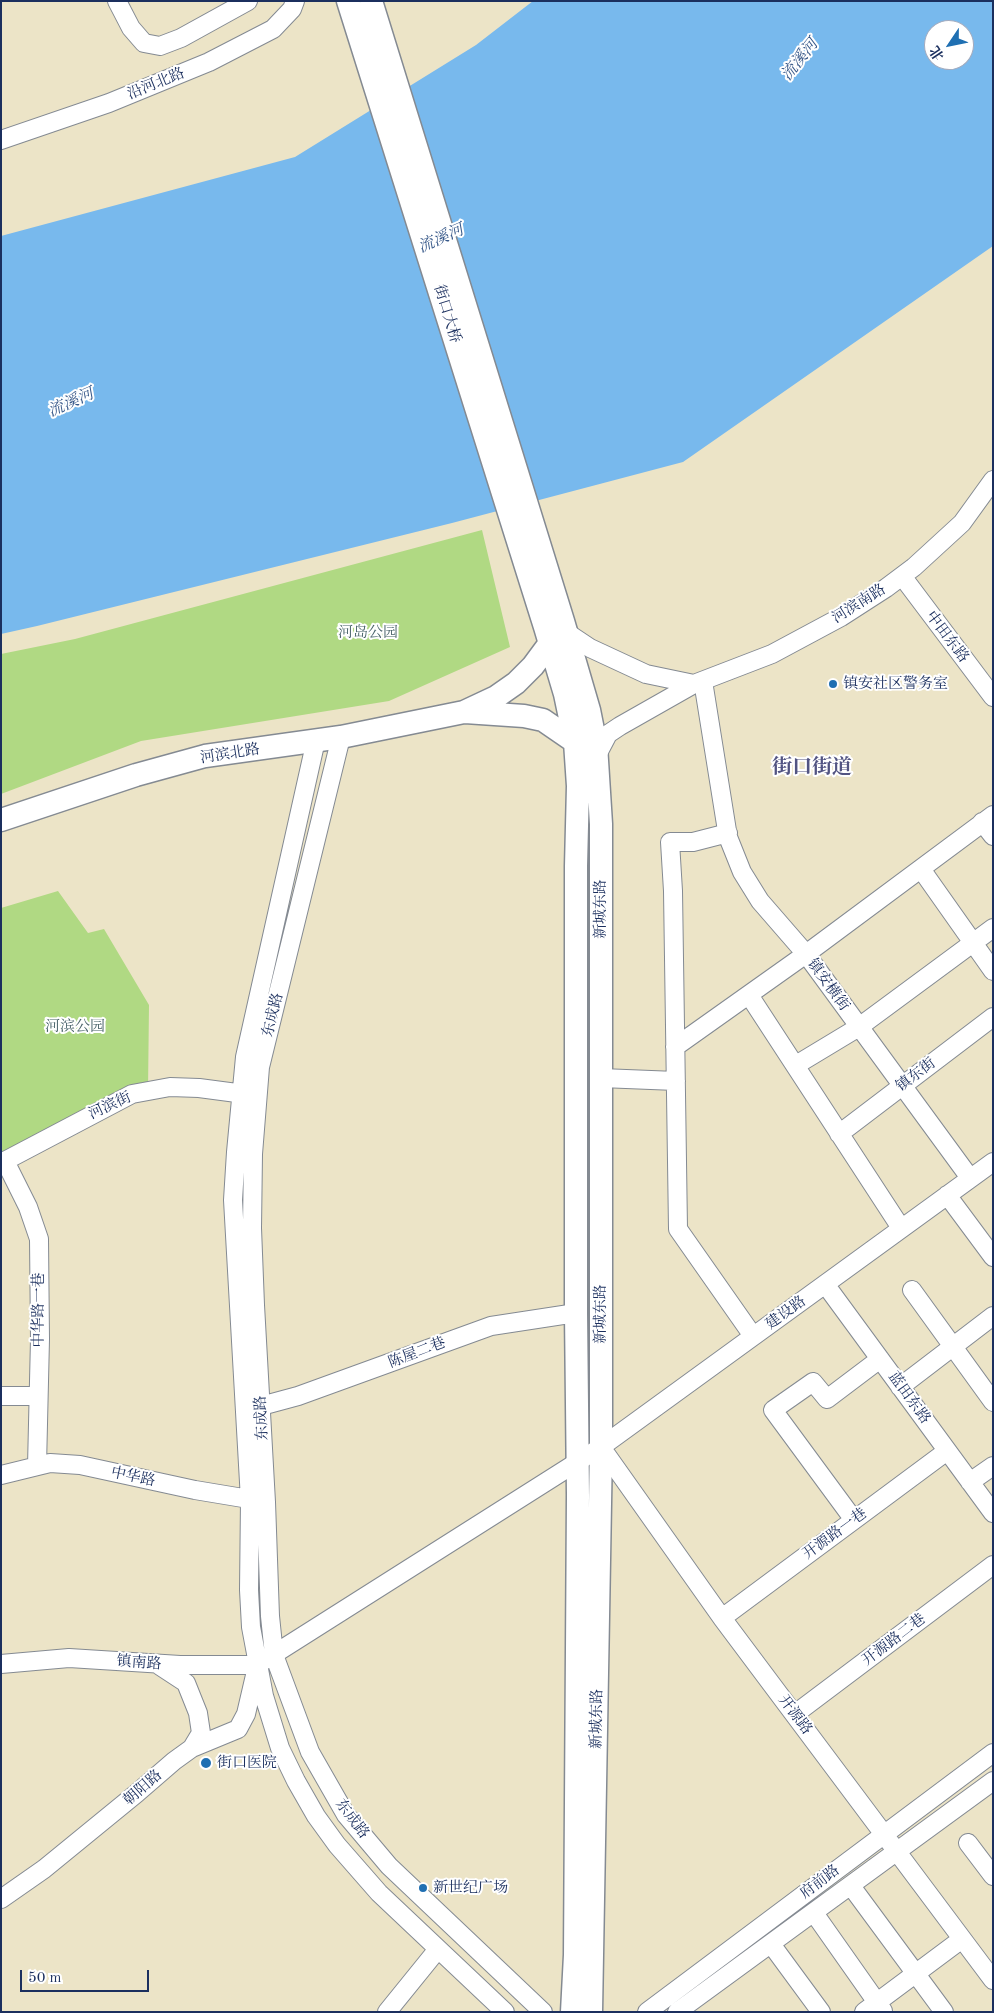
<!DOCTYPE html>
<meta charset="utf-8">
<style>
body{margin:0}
#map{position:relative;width:994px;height:2013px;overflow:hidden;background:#ece4c7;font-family:"Old Standard TT","Noto Serif SC",serif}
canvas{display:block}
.frame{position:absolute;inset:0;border:2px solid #1b2f5e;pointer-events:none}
.north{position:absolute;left:924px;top:20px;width:50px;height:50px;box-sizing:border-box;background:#fff;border:1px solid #a4acbf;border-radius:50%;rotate:236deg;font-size:14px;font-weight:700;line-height:20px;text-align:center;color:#1b2f5e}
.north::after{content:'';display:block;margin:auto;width:18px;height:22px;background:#1f6fb2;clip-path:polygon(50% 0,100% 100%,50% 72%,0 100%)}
.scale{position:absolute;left:20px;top:1970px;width:129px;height:22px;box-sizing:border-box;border:2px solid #1b2f5e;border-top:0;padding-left:6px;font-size:15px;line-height:18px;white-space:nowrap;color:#1b2f5e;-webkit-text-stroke:4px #fff;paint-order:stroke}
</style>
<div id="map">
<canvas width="994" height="2013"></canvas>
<div class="frame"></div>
<div class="north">北</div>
<div class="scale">50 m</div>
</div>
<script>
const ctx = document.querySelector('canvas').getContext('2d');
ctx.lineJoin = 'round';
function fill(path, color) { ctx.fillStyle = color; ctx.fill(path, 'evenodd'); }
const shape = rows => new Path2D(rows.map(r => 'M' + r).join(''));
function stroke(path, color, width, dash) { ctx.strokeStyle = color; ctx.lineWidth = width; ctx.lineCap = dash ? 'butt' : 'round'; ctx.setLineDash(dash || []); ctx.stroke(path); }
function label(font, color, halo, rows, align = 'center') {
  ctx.font = font + ' "Old Standard TT","Noto Serif SC",serif'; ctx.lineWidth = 4; ctx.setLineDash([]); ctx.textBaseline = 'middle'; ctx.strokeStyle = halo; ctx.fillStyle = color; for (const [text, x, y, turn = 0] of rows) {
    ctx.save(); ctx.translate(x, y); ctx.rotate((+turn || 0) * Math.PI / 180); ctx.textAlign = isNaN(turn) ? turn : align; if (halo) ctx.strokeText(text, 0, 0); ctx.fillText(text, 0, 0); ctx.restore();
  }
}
fill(shape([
 [482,530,510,647,389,701,141,741,1,794,1,654,75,639],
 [58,891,88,933,104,929,149,1005,148,1091,1,1163,1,908]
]), '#b0d983');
fill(shape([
 [533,1,993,1,993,246,683,462,452,523,37,626,1,634,1,236,295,157,476,45],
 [934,30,964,30,964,60,934,60]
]), '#78b9ed');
const minor = shape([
 [117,1,131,28,144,43,160,46,181,38,248,1],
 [1,140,109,103,209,62,273,29,292,9,295,1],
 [902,576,993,697],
 [566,632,590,648,646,674,694,684],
 [703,681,728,837,742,872,760,901,806,954,970,1178],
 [341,737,260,1067,253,1154,252,1228,255,1305,266,1502,270,1616,274,1655,310,1752,346,1815,389,1866,543,2012],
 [316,740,245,1057,236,1152,233,1200,250,1500,249,1590,251,1627,264,1696,280,1748,296,1781,316,1816,337,1845,379,1893,505,2012],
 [597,755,608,734,620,726,694,684,772,654,841,617,886,588,914,567,962,523,993,480],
 [982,822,993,836],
 [728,833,693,842,670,842,673,891,678,1229,753,1336],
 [921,869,993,971],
 [749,995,901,1228],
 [675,1047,806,954,993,815],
 [796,1065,859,1027,993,928],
 [601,1078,676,1081],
 [839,1134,993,1017],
 [5,1161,28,1207,39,1239,40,1339,37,1466],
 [1,1163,132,1094,170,1087,199,1088,252,1095],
 [947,1195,993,1257],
 [825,1284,993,1513],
 [912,1290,993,1402],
 [900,1387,993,1316],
 [1,1396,38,1396],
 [261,1406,298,1396,491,1326,576,1313],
 [601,1447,722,1618,993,1980],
 [1,1475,50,1463,80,1465,195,1490,261,1501],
 [970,1482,993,1466],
 [854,1520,773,1410,813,1382,827,1399,880,1359],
 [722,1618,947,1451],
 [1,1664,69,1658,180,1665,257,1665,601,1447,993,1162],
 [157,1664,186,1683,198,1713,201,1733,192,1748],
 [795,1714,993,1565],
 [968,1843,993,1876],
 [851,1886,944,2012],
 [1,1899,44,1869,137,1793,174,1761,192,1748,238,1729,246,1714,256,1671],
 [814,1913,883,2011],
 [771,1944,821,2012],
 [387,2012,438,1949],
 [647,2012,993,1753],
 [677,2012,993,1781],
 [864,2012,962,1939]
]);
const major = shape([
 [348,1,545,627,565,694,575,742,578,786,576,866,576,1313,578,1495,575,1955,572,2012],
 [371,1,563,621,589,710,596,745,601,824,601,1447,591,2012],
 [465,712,524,716,543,720,575,742],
 [1,820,136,775,205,756,341,737,464,712,496,697,516,683,533,666,550,643]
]);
stroke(minor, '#848a92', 20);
stroke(major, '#848a92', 25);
stroke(minor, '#fff', 18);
stroke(major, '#fff', 22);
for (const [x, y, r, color] of [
 [833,684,5,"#1f6fb2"],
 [206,1763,6,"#1f6fb2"],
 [423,1888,5,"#1f6fb2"]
]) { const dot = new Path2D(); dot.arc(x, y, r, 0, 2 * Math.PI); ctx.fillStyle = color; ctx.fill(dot); stroke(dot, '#fff', 2); }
label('15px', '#1b2f5e', '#fff', [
 ["沿河北路",156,84,-22],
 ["街口大桥",447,314,73],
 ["河滨南路",859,604,-32],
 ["中田东路",947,637,53],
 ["河滨北路",230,754,-9],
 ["新城东路",601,909,-90],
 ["镇安横街",828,985,54],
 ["东成路",273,1015,-76],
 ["镇东街",916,1075,-37],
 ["河滨街",110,1106,-25],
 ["中华路一巷",39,1310,-90],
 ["建设路",786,1313,-36],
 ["新城东路",601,1314,-90],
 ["陈屋二巷",417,1353,-21],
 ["蓝田东路",909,1398,54],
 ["东成路",262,1418,-93],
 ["中华路",133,1477,12],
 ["开源路一巷",835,1534,-36],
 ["开源路二巷",894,1640,-37],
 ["镇南路",139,1663,4],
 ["开源路",795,1715,53],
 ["新城东路",597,1719,-89],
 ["朝阳路",143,1788,-41],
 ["东成路",352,1819,53],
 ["府前路",820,1882,-37]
]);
label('15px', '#486269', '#fff', [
 ["河岛公园",368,633],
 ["河滨公园",75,1027]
]);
label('15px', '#1b2f5e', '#fff', [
 ["镇安社区警务室",843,684],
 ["街口医院",217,1763],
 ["新世纪广场",433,1888]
], 'left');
label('italic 16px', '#375889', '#fff', [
 ["流溪河",800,60,-51],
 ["流溪河",441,239,-24],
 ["流溪河",71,403,-24]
]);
label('bold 20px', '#525482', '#fff', [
 ["街口街道",812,768]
]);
</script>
